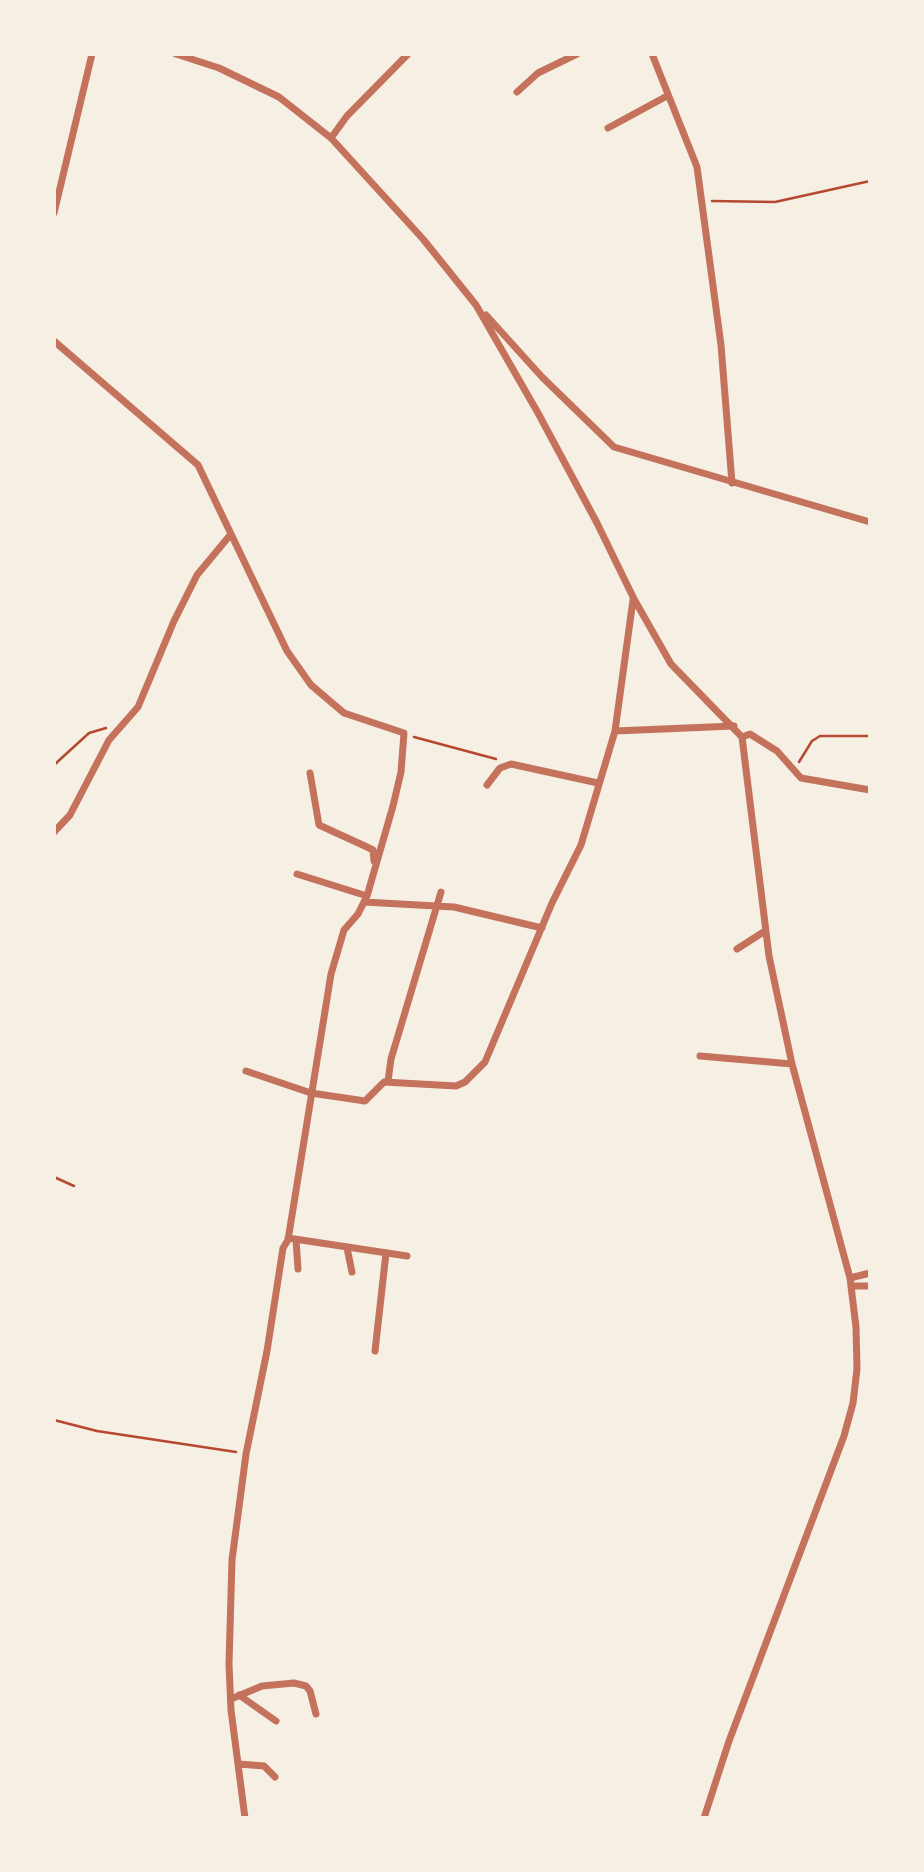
<!DOCTYPE html>
<style>
body{margin:0}
#map{position:relative;width:924px;height:1872px;overflow:hidden;background:#f6efe4;font-family:Mulish,sans-serif}
canvas{display:block}
.frame{position:absolute;inset:0;border:56px solid #f6efe4;pointer-events:none}
</style>
<div id="map">
<canvas width="924" height="1872"></canvas>
<div class="frame"></div>
</div>
<script>
const ctx = document.querySelector('canvas').getContext('2d');
ctx.lineJoin = 'round';
const shape = rows => new Path2D(rows.map(r => 'M' + r).join(''));
function stroke(path, color, width, dash) { ctx.strokeStyle = color; ctx.lineWidth = width; ctx.lineCap = dash ? 'butt' : 'round'; ctx.setLineDash(dash || []); ctx.stroke(path); }
stroke(shape([
 [712,201,775,202,870,181],
 [414,737,496,759],
 [799,762,812,741,820,736,870,736],
 [54,765,89,733,106,728],
 [54,1177,74,1186],
 [54,1420,97,1431,236,1452]
]), '#b5482f', 2.5);
stroke(shape([
 [176,54,219,68,279,97,331,138,423,239,476,305,538,413,597,523,634,599,671,664,742,737,769,956,792,1064,850,1278,856,1327,857,1369,853,1403,844,1436,729,1741,704,1818],
 [652,54,697,167,721,345,732,483],
 [517,92,538,73,577,54],
 [608,128,667,96],
 [331,138,347,116,408,54],
 [54,213,92,54],
 [486,315,542,377,614,447,870,522],
 [54,341,198,465,287,651,311,685,344,713,404,733,401,772,393,806,367,896,358,914,344,930,331,974,288,1240,283,1248,267,1351,246,1454,232,1560,229,1664,231,1710,245,1818],
 [615,731,734,726],
 [742,737,750,734,777,751,801,778,870,790],
 [310,773,319,825,367,847,373,850,374,861],
 [487,785,500,768,511,764,598,783],
 [54,832,70,815,109,740,138,707,174,621,197,575,231,534],
 [297,874,367,896],
 [364,902,454,907,542,928],
 [737,949,765,931],
 [700,1056,792,1064],
 [246,1071,311,1093,365,1101,384,1082,456,1086,465,1082,485,1062,552,903,581,845,615,731,633,600],
 [388,1081,391,1059,441,892],
 [288,1238,407,1256],
 [296,1240,298,1269],
 [347,1248,352,1272],
 [850,1278,870,1273],
 [851,1286,870,1286],
 [375,1351,386,1253],
 [239,1695,276,1721],
 [231,1699,262,1686,294,1683,306,1686,310,1691,316,1714],
 [239,1764,264,1766,275,1777]
]), '#c5725c', 7);
</script>
